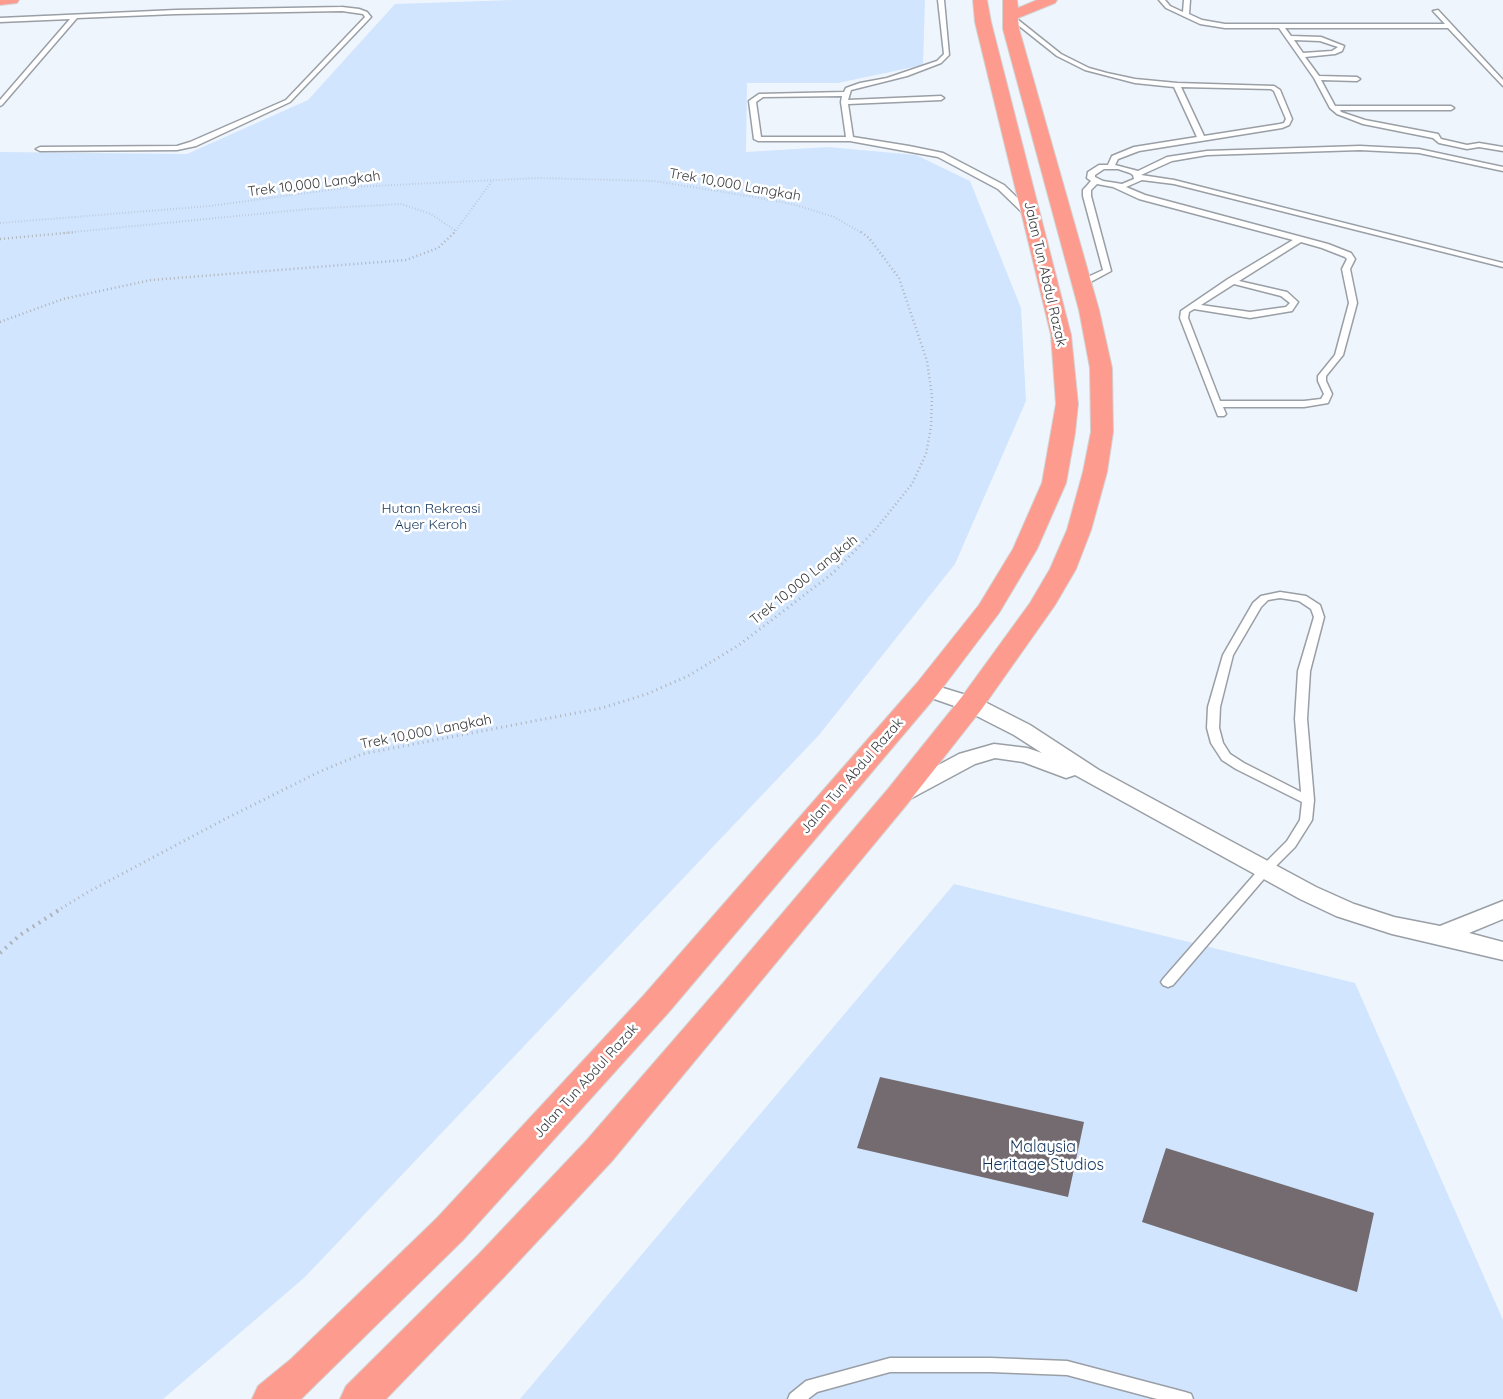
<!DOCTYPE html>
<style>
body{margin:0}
canvas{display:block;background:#eff5fc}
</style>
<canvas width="1503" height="1399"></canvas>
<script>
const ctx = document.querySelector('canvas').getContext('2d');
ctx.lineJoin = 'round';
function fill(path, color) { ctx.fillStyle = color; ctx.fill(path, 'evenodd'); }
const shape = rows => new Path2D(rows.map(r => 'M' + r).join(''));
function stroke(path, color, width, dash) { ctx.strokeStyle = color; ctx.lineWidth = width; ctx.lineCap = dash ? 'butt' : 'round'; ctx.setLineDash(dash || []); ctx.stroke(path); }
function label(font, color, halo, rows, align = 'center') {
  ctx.font = font + ' Quicksand,sans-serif'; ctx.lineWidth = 5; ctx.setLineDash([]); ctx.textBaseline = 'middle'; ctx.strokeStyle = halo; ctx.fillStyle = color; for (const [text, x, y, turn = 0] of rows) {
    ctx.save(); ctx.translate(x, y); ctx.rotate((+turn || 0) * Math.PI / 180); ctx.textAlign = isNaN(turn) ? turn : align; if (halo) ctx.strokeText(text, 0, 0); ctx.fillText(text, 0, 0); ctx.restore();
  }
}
fill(shape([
 [513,0,925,0,923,65,838,83,747,83,746,152,828,147,916,155,970,181,1021,308,1026,401,955,564,819,735,305,1277,163,1399,0,1399,0,152,187,154,308,100,395,4],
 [954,884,1355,983,1503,1320,1503,1399,520,1399]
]), '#d1e5fe');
fill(shape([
 [880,1077,1084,1122,1068,1197,857,1148],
 [1166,1148,1374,1213,1357,1292,1142,1222]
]), '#736b6f');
const lane = shape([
 [938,0,944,0,949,55,941,63,907,76,851,90,848,100,941,96,944,98,941,100,848,104,853,137,909,146,943,153,1004,185,1033,213,1033,217,1027,217,998,189,938,157,850,141,758,141,754,139,749,101,759,94,844,92,846,88,860,83,887,78,937,61,944,54,938,0],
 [842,96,841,102,846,137,761,137,756,102,763,97,842,96],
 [1159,0,1165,0,1170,6,1183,12,1184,0,1190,0,1189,14,1202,20,1225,24,1445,24,1433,11,1438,10,1503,80,1503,86,1448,28,1285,28,1291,36,1321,37,1344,46,1342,51,1335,54,1305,57,1319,76,1357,77,1360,79,1357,81,1321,80,1335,106,1451,106,1454,108,1451,110,1340,110,1341,112,1365,120,1438,134,1441,139,1467,145,1479,143,1503,147,1503,151,1479,147,1467,149,1439,143,1433,138,1363,124,1337,114,1330,108,1314,78,1279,28,1225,28,1200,24,1166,8,1159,0],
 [1294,40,1320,41,1338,47,1332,51,1303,53,1294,40],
 [342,7,359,9,367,12,371,17,290,102,196,146,177,150,40,151,36,149,40,147,177,146,190,142,286,100,365,17,363,14,342,11,176,14,77,18,2,105,0,106,0,100,70,19,0,22,0,18,176,10,342,7],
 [1008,15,1012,15,1061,54,1089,68,1107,73,1135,79,1177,83,1274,86,1280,90,1292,119,1289,125,1282,128,1139,151,1118,159,1115,165,1138,171,1167,157,1207,151,1360,146,1419,149,1503,167,1503,171,1419,153,1360,150,1207,155,1172,161,1141,175,1174,180,1503,263,1503,267,1174,184,1142,180,1126,187,1145,195,1328,244,1351,253,1355,259,1350,269,1357,303,1343,355,1326,376,1326,381,1332,394,1328,403,1304,407,1223,407,1226,414,1224,416,1218,416,1180,318,1181,311,1228,279,1293,240,1139,199,1113,187,1097,184,1091,190,1091,196,1111,271,1085,285,1079,285,1079,281,1103,270,1083,196,1083,190,1091,181,1087,178,1088,172,1099,165,1108,165,1112,156,1134,147,1197,137,1174,87,1135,83,1085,70,1057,56,1008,17,1008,15],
 [1181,87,1271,89,1274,91,1286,119,1284,123,1280,124,1204,136,1181,87],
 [1104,169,1118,169,1130,173,1133,175,1134,179,1122,184,1103,181,1095,177,1095,175,1104,169],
 [1301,242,1322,248,1345,257,1347,259,1342,269,1349,303,1335,355,1318,376,1318,381,1324,394,1321,399,1304,401,1220,401,1188,318,1189,312,1194,309,1250,318,1292,311,1298,302,1287,292,1239,281,1301,242],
 [1234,284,1281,296,1290,303,1286,307,1250,312,1201,305,1234,284],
 [1280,592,1306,596,1320,605,1324,617,1310,671,1307,719,1314,800,1312,820,1295,847,1269,873,1173,985,1168,987,1163,985,1161,982,1163,979,1261,867,1287,841,1300,820,1302,802,1236,769,1222,760,1211,743,1207,728,1208,707,1223,655,1253,603,1261,596,1280,592],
 [1280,598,1299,601,1311,609,1314,617,1298,671,1295,719,1301,792,1244,763,1230,754,1223,743,1219,728,1220,707,1233,655,1261,607,1268,600,1280,598],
 [890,1358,991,1358,1067,1361,1185,1392,1191,1394,1193,1399,1157,1399,1067,1375,991,1372,890,1372,817,1392,808,1399,788,1399,790,1394,806,1381,890,1358]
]);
const street = shape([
 [927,683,979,699,1030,725,1099,770,1316,887,1354,904,1394,917,1440,926,1503,901,1503,919,1469,933,1503,942,1503,960,1392,934,1336,916,1300,899,1075,775,1066,778,1023,762,995,758,975,764,908,800,900,802,892,800,889,795,892,790,959,754,994,744,1027,748,1042,753,1014,735,963,709,920,694,916,689,920,684,927,683]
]);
const highway = shape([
 [0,0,19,0,17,3,0,5,0,0],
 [973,0,987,0,991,22,1071,335,1078,404,1075,433,1066,483,1037,549,999,613,937,695,668,1013,463,1240,301,1399,252,1399,258,1386,291,1359,437,1218,644,995,917,683,979,605,1013,549,1042,483,1056,404,1051,335,975,22,973,0],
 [1003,0,1017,0,1018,8,1037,0,1057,0,1055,3,1018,18,1019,29,1099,310,1112,368,1113,432,1107,472,1091,530,1076,569,1055,605,981,710,908,803,612,1161,504,1277,386,1399,340,1399,346,1386,478,1255,586,1141,724,982,888,789,961,698,1030,603,1050,569,1067,530,1083,472,1091,432,1090,368,1079,310,1003,29,1003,0]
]);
stroke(lane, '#9a9fa6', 3);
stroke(street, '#9a9fa6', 3);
stroke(highway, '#d3d3d4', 2);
stroke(shape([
 [0,223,210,206,351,187,539,178,654,181,754,197,796,205,834,217,862,233],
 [63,233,309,209,401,204,431,214,456,231],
 [454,233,492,181]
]), '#afb4ba', 2, [0.5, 2.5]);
stroke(shape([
 [861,232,869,238,899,278,927,361,932,396,931,427,926,454,912,484,875,530],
 [0,239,76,232],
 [0,322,63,299,151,280,406,260,438,248,455,232]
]), '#afb4ba', 2.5, [1, 3]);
stroke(shape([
 [57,911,88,892,225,819,319,772,362,754,602,708,647,694,688,676,739,645,833,573,876,529]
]), '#afb4ba', 3, [1, 4]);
stroke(shape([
 [0,953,20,935,59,910]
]), '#afb4ba', 4, [2, 5]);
fill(lane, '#fff');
fill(street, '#fff');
fill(highway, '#fd9c8e');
label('14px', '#37393c', '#fff', [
 ["Trek 10,000 Langkah",314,184,-7],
 ["Trek 10,000 Langkah",735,185,10],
 ["Jalan Tun Abdul Razak",1045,274,77],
 ["Trek 10,000 Langkah",804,580,-39],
 ["Trek 10,000 Langkah",426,732,-11],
 ["Jalan Tun Abdul Razak",852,776,-49],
 ["Jalan Tun Abdul Razak",586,1081,-48]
]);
label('14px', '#12355d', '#fff', [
 ["Hutan Rekreasi",431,509],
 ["Ayer Keroh",431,525]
]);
label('16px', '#12355d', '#fff', [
 ["Malaysia",1043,1147],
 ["Heritage Studios",1043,1165]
]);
</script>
